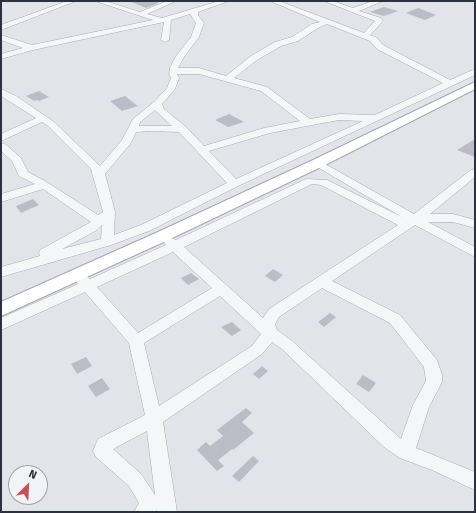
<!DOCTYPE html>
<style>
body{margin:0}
#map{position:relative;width:476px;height:513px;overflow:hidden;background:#e2e4ea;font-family:"Fira Sans",sans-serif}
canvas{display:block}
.frame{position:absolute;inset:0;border:2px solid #2c3140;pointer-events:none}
.north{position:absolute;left:8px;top:465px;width:40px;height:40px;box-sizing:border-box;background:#f2f3f7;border:1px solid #a3a5ae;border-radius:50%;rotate:24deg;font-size:11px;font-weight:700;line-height:16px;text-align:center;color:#2c3140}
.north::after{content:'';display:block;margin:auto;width:14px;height:18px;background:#c35355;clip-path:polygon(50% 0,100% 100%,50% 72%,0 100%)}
</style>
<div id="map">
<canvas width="476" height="513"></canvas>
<div class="frame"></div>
<div class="north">N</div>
</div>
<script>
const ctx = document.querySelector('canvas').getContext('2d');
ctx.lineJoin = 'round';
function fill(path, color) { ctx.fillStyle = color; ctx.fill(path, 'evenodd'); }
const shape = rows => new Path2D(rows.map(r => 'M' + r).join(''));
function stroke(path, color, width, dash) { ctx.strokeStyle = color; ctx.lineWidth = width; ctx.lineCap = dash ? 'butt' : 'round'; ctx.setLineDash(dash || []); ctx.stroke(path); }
fill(shape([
 [129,1,154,1,159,3,146,8],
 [384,7,398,11,384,16,370,12],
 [418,8,436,15,425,20,406,13],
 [39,91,49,97,39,101,37,100,34,101,26,96],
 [125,96,138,106,122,111,110,101],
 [229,114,244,122,228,127,215,120],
 [475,139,475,157,457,150],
 [33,199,39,205,21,213,16,206],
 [273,269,283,275,275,282,265,276],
 [191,273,199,279,188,285,181,278],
 [330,313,336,317,324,327,318,322],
 [232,322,241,330,232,336,221,327],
 [86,357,92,366,77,374,71,364],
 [262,366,268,371,259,379,253,374],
 [363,375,376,383,369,392,356,384],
 [102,378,110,389,96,397,88,386],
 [246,408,252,413,242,422,254,433,233,450,232,449,218,460,224,466,217,471,197,450,206,442,210,446,223,436,217,430],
 [253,456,259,461,239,482,232,476]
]), '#babdc6');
const minor = shape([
 [67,1,76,1,1,30,1,25,67,1],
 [95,1,105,1,140,12,167,1,176,1,147,14,162,18,219,1,229,1,198,12,198,15,204,23,199,37,184,57,178,68,199,68,226,76,251,56,275,42,292,37,312,24,320,22,270,1,279,1,364,33,375,21,324,1,333,1,353,8,373,1,383,1,359,11,381,18,383,21,370,35,376,37,383,45,450,80,475,69,475,75,238,186,149,231,111,245,1,277,1,267,40,256,39,253,40,250,91,222,43,189,1,202,1,194,35,184,19,176,12,161,1,151,1,143,5,144,21,158,28,172,45,181,98,215,103,212,91,169,48,126,42,122,1,141,1,134,36,118,1,96,1,89,16,96,54,122,100,166,122,140,133,119,154,102,167,88,171,78,169,74,170,68,176,56,191,37,196,23,190,14,171,20,169,40,165,42,161,40,164,22,33,50,1,59,1,54,23,48,1,40,1,35,32,45,153,20,95,1],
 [327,24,370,41,377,49,443,83,375,115,339,114,310,119,267,87,234,78,257,60,281,46,298,41,318,28,327,24],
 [177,74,199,74,261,91,300,121,264,128,204,146,186,127,164,109,162,104,175,89,179,78,177,74],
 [155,110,172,126,139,126,140,122,155,110],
 [339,120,363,121,236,179,209,151,270,133,339,120],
 [149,131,179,132,227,183,141,225,114,235,115,212,105,174,131,143,136,132,149,131],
 [102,225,101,239,62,249,97,230,102,225],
 [318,160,414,214,471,170,475,169,475,177,430,214,453,214,475,220,475,228,453,222,428,222,475,247,475,257,415,225,332,281,400,315,437,360,442,375,442,382,429,407,416,448,475,472,475,490,432,470,400,458,384,447,282,349,272,342,262,354,163,422,177,512,157,512,157,509,156,512,134,512,139,503,129,486,96,457,93,451,98,439,145,415,129,343,85,292,1,330,1,318,78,284,75,279,77,276,82,274,87,276,90,279,166,245,163,241,165,238,169,237,176,240,306,179,327,180,402,217,314,165,313,163,314,161,318,160],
 [312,184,321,185,398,225,269,309,263,318,184,247,312,184],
 [173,252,212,288,138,333,97,287,173,252],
 [322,288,390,323,424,367,426,381,413,405,401,439,292,341,277,330,275,324,279,317,322,288],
 [220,296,261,334,252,346,159,406,144,343,220,296],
 [147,431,155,495,141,474,113,449,147,431]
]);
const major = shape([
 [475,82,475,89,323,166,168,240,1,316,1,302,158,232,313,160,475,82]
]);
stroke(minor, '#a8abb4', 1);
stroke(major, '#a3a7b4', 2);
fill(minor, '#f5f6f8');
fill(major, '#fff');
</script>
